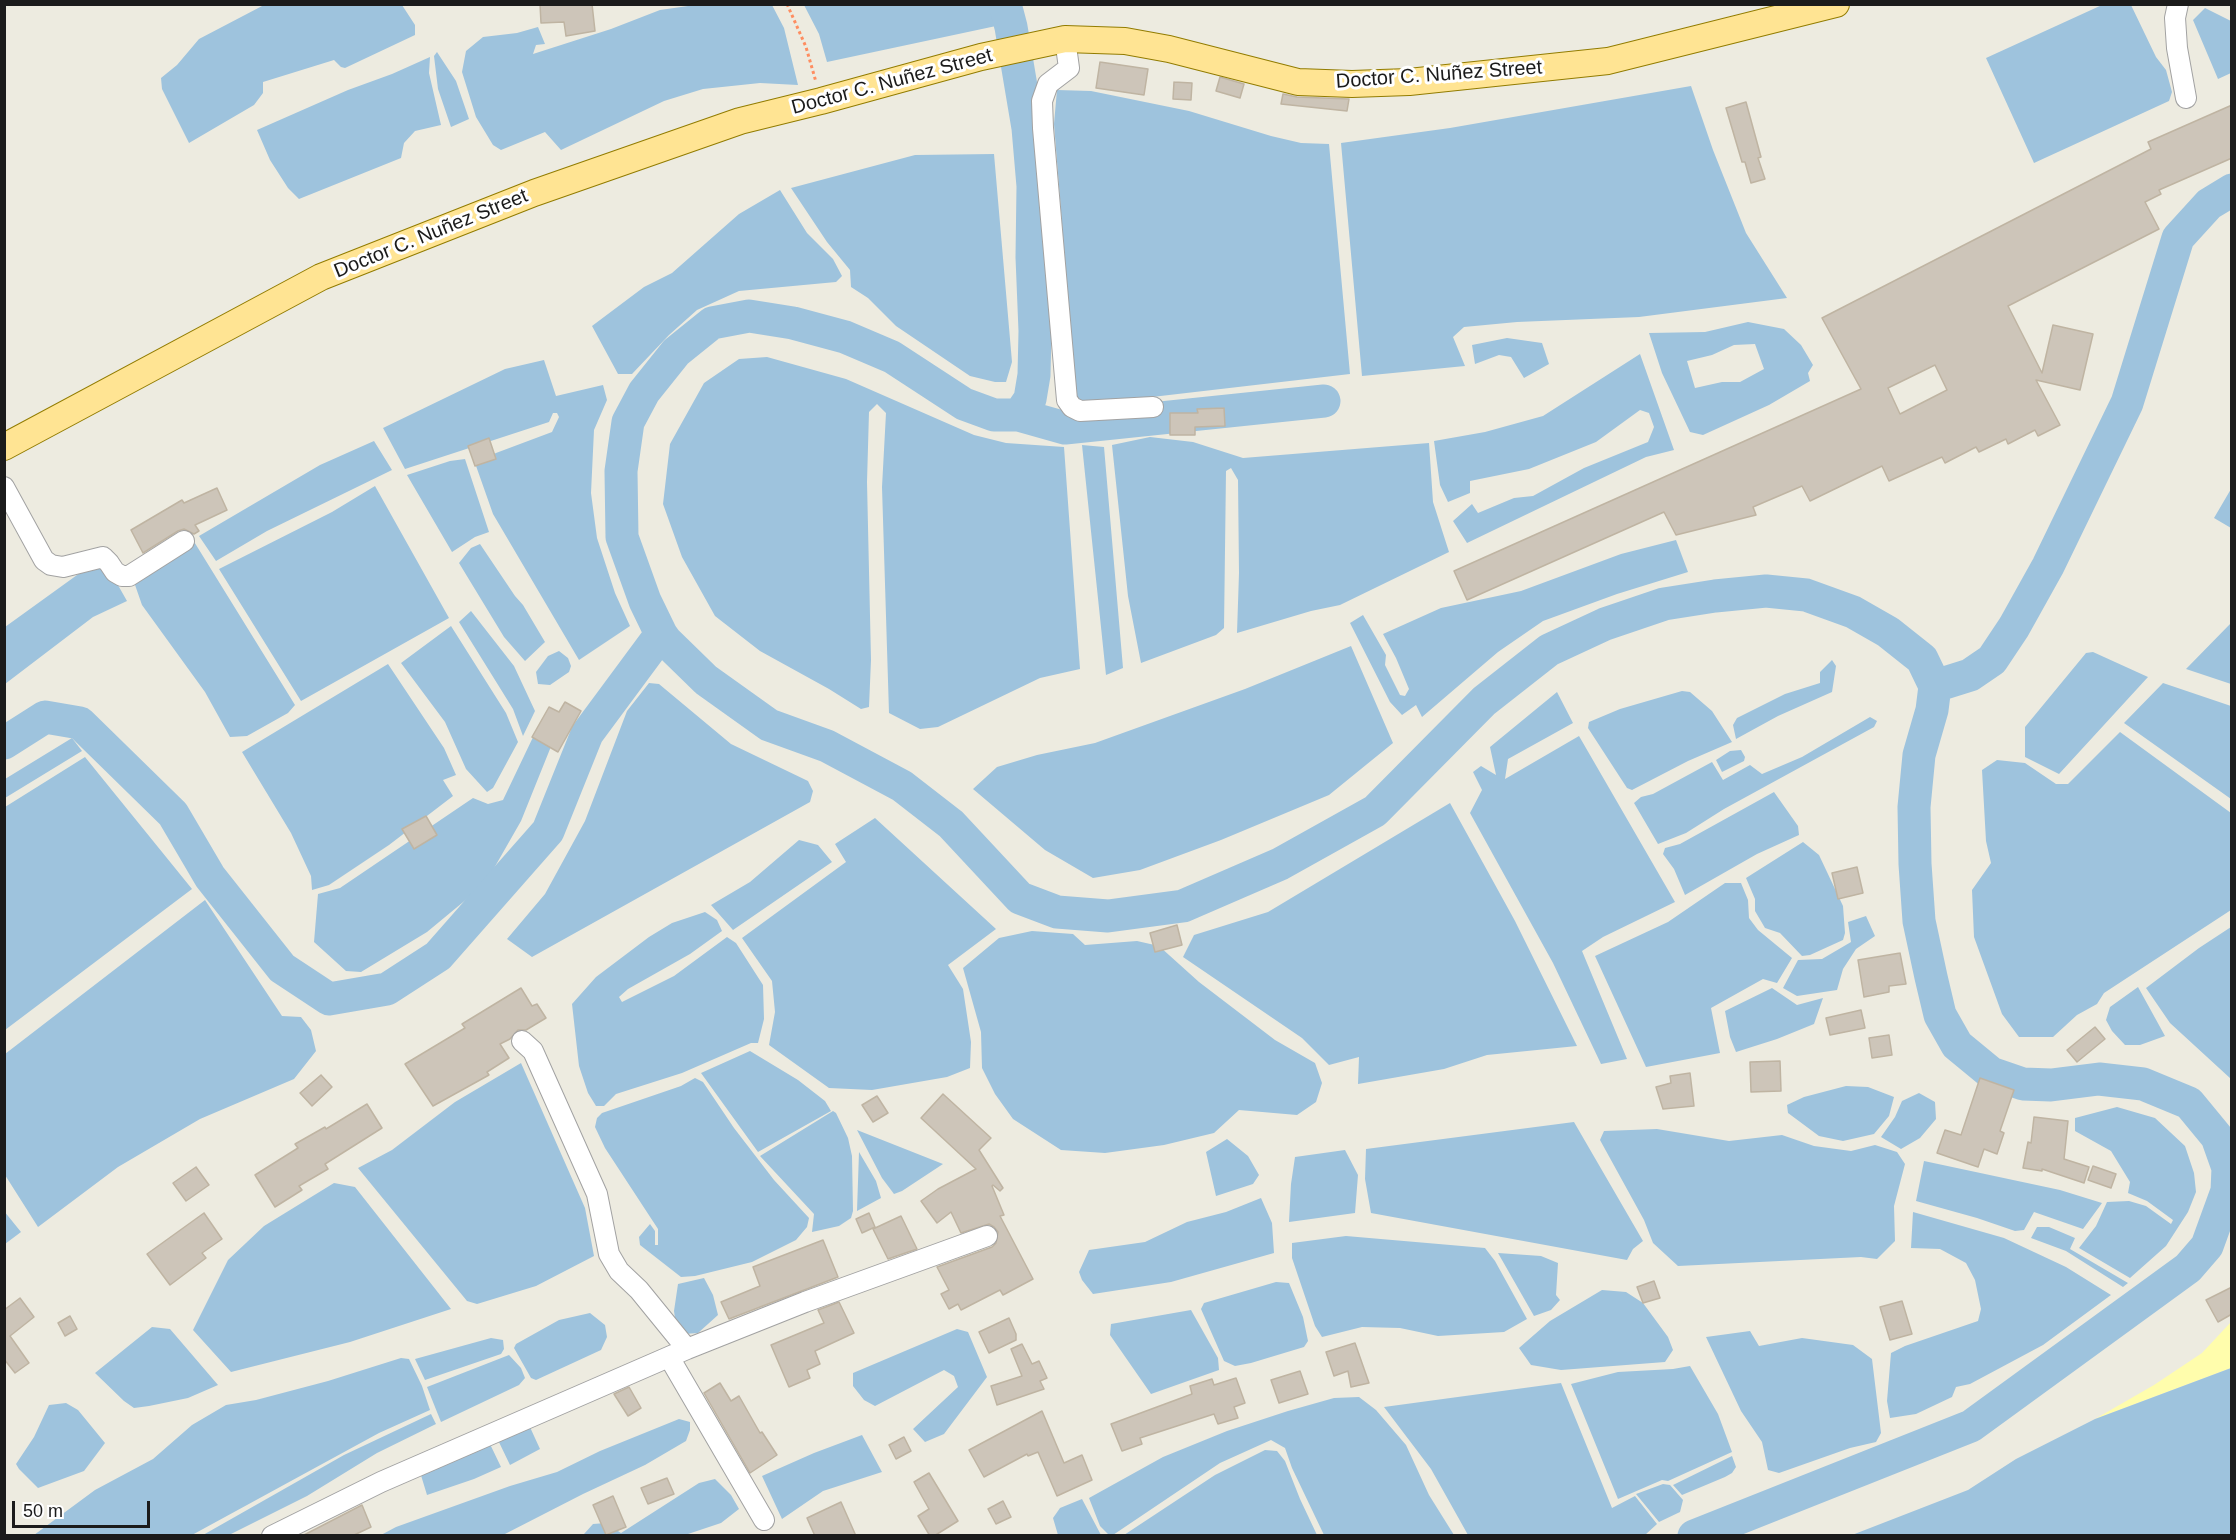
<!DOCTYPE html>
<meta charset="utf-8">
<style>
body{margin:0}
#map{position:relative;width:2236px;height:1540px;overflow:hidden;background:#edebe0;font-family:Helvetica,sans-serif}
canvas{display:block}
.frame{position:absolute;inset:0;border:6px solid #1b1b1b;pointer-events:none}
.scale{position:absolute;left:12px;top:1501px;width:138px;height:27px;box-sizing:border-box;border:3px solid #1b1b1b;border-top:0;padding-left:8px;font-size:18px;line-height:21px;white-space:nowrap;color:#1b1b1b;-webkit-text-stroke:4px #fff;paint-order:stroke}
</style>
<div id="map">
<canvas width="2236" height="1540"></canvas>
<div class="frame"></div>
<div class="scale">50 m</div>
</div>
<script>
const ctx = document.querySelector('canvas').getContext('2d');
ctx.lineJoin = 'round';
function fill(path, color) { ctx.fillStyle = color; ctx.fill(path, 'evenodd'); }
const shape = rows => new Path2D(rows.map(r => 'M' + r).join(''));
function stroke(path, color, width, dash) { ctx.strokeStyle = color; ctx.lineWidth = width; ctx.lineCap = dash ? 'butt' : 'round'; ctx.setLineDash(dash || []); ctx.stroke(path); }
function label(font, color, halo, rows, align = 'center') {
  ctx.font = font + ' Helvetica,sans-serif'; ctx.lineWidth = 6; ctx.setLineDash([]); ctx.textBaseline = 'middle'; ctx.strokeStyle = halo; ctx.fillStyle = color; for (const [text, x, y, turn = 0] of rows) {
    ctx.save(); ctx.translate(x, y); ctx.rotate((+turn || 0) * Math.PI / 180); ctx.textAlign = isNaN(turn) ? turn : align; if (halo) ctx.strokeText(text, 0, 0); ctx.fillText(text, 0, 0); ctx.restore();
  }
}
fill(shape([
 [2231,1322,2231,1368,2095,1419,2154,1385,2202,1353]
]), '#fffdac');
fill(shape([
 [702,4,772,5,784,28,798,85,760,83,703,89,664,101,561,150,545,132,501,150,493,145,476,117,462,72,466,51,483,37,517,33,538,27,545,44,536,45,533,54,611,29,660,10],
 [264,5,402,5,415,25,415,35,345,68,341,67,334,60,263,82,263,93,254,105,189,143,162,89,161,78,177,65,199,39],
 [804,5,989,5,996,26,827,62,819,34],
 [2102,5,2131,5,2156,57,2166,70,2172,92,2169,101,2034,163,1986,58],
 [2205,8,2231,21,2231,73,2218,79,2193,20],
 [437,52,456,81,469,119,451,127,438,89,434,56],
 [430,57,429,73,441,125,415,131,404,143,401,158,299,199,288,188,270,160,257,130,348,90,392,74],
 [1691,86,1713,150,1746,233,1787,298,1639,317,1517,322,1464,327,1453,337,1465,366,1362,376,1341,143,1450,128],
 [1057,90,1091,91,1189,111,1271,136,1301,143,1329,144,1350,374,1083,405,1076,397,1054,124],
 [994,154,1012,362,1006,382,995,382,970,376,896,326,868,298,851,287,850,270,827,242,791,188,915,155],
 [780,190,807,233,833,259,842,276,836,282,739,291,697,310,669,335,632,374,618,374,592,326,644,287,672,273,739,214],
 [1748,322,1784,329,1801,345,1813,365,1808,373,1810,381,1769,405,1703,435,1690,432,1662,373,1649,333,1705,332],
 [1755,344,1764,369,1740,382,1722,382,1695,388,1687,361,1712,355,1734,345],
 [1507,338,1542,343,1549,364,1524,378,1511,357,1499,355,1475,364,1472,345],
 [1640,354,1674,450,1646,457,1467,543,1453,521,1472,504,1478,513,1514,498,1533,496,1584,468,1648,442,1654,427,1649,413,1640,410,1596,442,1529,469,1470,481,1470,493,1448,502,1440,485,1434,441,1485,432,1543,416],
 [767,357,846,379,974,435,1006,443,1064,447,1080,669,1040,678,938,727,920,729,889,713,882,487,886,413,877,404,869,412,867,482,871,660,869,707,861,709,829,689,760,651,715,616,682,557,663,504,670,444,704,383,739,359],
 [544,360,556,396,603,385,607,400,594,430,591,493,597,538,615,593,630,626,579,660,493,514,475,463,496,453,552,432,559,417,557,413,553,413,549,422,405,469,383,428,505,369],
 [1150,437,1193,442,1243,458,1429,443,1433,502,1449,552,1340,605,1311,611,1237,633,1239,573,1238,480,1231,468,1226,471,1224,628,1216,635,1141,663,1128,596,1112,445],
 [374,441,392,470,267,531,216,561,199,536,320,465],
 [1082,445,1104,447,1123,668,1106,675],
 [465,459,489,532,475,537,452,552,407,475,450,461],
 [375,486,449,618,301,701,219,569,332,512],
 [2231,489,2232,528,2231,528,2214,518],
 [193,540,295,705,288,713,247,736,230,737,205,692,142,605,134,582],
 [1676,540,1688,572,1617,594,1543,621,1498,652,1422,717,1416,705,1402,715,1390,702,1350,623,1363,615,1386,655,1385,665,1400,695,1405,696,1409,689,1396,658,1383,634,1441,608,1521,591,1621,554],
 [480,544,515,596,523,605,545,642,525,661,504,637,459,563,471,548],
 [102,557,127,601,93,617,5,684,5,627],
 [471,611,514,666,535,711,523,736,513,709,459,622],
 [2231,623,2231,684,2186,669],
 [451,626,506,713,518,742,493,788,487,792,466,769,445,722,401,663],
 [1351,646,1393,743,1329,795,1221,840,1140,870,1093,878,1045,850,973,789,997,767,1037,755,1095,743,1245,689],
 [559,651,568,658,571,666,569,672,550,685,538,684,536,672,548,656],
 [2093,652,2148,677,2059,774,2025,757,2025,727,2086,653],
 [1832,660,1836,666,1832,692,1778,716,1736,739,1733,725,1737,718,1785,694,1820,683,1820,672],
 [388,664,444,748,456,775,443,780,453,796,389,845,329,885,312,890,311,876,291,833,242,752],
 [649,683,659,684,731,744,808,781,813,791,810,802,532,957,507,939,545,894,585,821,627,711],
 [2163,683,2231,706,2231,799,2124,723],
 [1682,691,1690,692,1712,711,1732,742,1688,761,1632,790,1627,788,1588,728,1589,722,1620,709],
 [1557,692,1573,723,1508,759,1505,779,1579,736,1675,902,1603,937,1582,951,1627,1059,1601,1064,1553,963,1470,813,1482,790,1473,772,1481,766,1496,775,1490,747],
 [1870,717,1877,721,1874,727,1724,809,1686,833,1658,844,1634,803,1641,797,1653,794,1712,762,1723,780,1750,765,1762,774,1802,757],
 [2120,732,2231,813,2231,910,2104,993,2097,1004,2077,1015,2053,1037,2019,1037,2002,1014,1974,937,1972,890,1991,863,1986,841,1982,770,1997,760,2025,763,2056,784,2068,784],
 [535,733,552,744,521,821,485,884,427,932,361,972,346,971,314,942,318,894,340,888,473,798,488,804,503,800],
 [72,738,82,751,5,798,5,779],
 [1741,750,1745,757,1744,761,1722,772,1716,760,1730,751],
 [85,757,192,889,5,1030,5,807],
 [1774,792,1798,826,1799,835,1757,854,1685,895,1674,869,1663,854,1665,848,1680,844],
 [1450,803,1515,921,1577,1046,1487,1055,1444,1069,1358,1084,1359,1057,1329,1065,1302,1038,1183,957,1194,935,1268,912],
 [875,818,996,929,948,965,963,989,971,1042,970,1068,947,1077,872,1090,829,1088,769,1045,775,1012,772,981,742,938,846,862,835,844],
 [799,840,818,845,832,862,733,930,711,905,750,882],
 [1803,842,1819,855,1843,906,1845,933,1843,940,1810,955,1802,956,1780,933,1765,928,1755,911,1755,899,1746,878],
 [1725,883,1741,883,1748,900,1749,918,1758,930,1792,958,1777,983,1763,979,1711,1008,1720,1053,1646,1067,1595,956,1668,922],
 [205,900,282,1016,301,1017,311,1030,316,1051,294,1079,200,1119,118,1167,38,1227,5,1175,5,1054],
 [705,912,717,920,722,931,690,954,628,989,619,997,622,1002,674,976,727,937,736,943,763,985,764,1019,758,1043,751,1043,682,1073,616,1094,604,1106,596,1106,588,1093,579,1066,572,1004,596,977,649,937,672,923],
 [1866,916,1875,936,1856,949,1843,969,1837,990,1797,996,1783,988,1798,960,1822,959,1851,942,1848,922],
 [2231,927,2231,1079,2170,1023,2146,988,2199,948],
 [1032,931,1073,934,1085,945,1137,941,1159,946,1199,982,1275,1040,1315,1063,1322,1083,1316,1102,1297,1115,1239,1110,1214,1133,1164,1145,1105,1153,1061,1150,1013,1119,995,1094,982,1068,981,1032,963,968,999,938],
 [2138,987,2165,1036,2140,1045,2125,1045,2112,1031,2106,1020,2110,1007],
 [1772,988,1797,1005,1823,998,1814,1024,1777,1039,1736,1052,1730,1037,1725,1011],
 [750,1051,798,1080,825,1101,831,1111,758,1152,701,1073],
 [521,1063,585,1208,594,1256,536,1286,477,1304,467,1301,358,1168,392,1150,455,1102],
 [695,1078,703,1082,734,1128,774,1180,809,1218,807,1227,796,1240,752,1262,695,1276,681,1277,640,1245,639,1237,650,1224,655,1231,655,1245,658,1245,658,1229,605,1148,595,1127,597,1118,602,1113,681,1086],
 [1846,1086,1868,1087,1894,1097,1889,1116,1874,1134,1843,1141,1819,1136,1788,1113,1787,1105,1804,1097],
 [1919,1093,1935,1102,1936,1119,1920,1138,1901,1149,1881,1137,1895,1117,1902,1101],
 [2117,1107,2155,1118,2185,1146,2194,1173,2196,1192,2188,1212,2166,1246,2130,1278,2079,1248,2096,1226,2107,1202,2129,1201,2146,1206,2171,1224,2173,1220,2147,1201,2128,1193,2130,1182,2111,1151,2075,1131,2075,1118],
 [833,1111,836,1113,848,1138,852,1156,853,1211,851,1218,839,1226,812,1232,814,1214,760,1156],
 [1574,1122,1643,1241,1633,1249,1627,1260,1371,1213,1365,1179,1366,1149],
 [1657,1129,1729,1141,1782,1135,1814,1146,1851,1151,1875,1145,1897,1152,1905,1164,1894,1206,1895,1241,1877,1259,1861,1257,1678,1266,1653,1243,1644,1220,1600,1140,1604,1131],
 [857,1130,943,1164,902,1191,894,1194,882,1178],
 [1227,1139,1248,1156,1259,1175,1253,1184,1216,1196,1206,1152],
 [1345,1150,1358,1175,1355,1213,1289,1222,1291,1184,1295,1157],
 [859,1152,876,1181,881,1198,857,1211],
 [1924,1161,2060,1190,2102,1203,2083,1229,2034,1212,2024,1230,2015,1231,1977,1218,1916,1201],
 [334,1183,355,1187,451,1309,350,1342,231,1372,193,1330,228,1260,264,1226],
 [1261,1198,1272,1223,1274,1253,1171,1282,1093,1294,1082,1280,1079,1272,1089,1250,1145,1242,1187,1222,1226,1212],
 [4,1211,21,1232,5,1244,4,1244],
 [1913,1212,2004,1238,2066,1267,2111,1295,2043,1345,1970,1384,1956,1387,1952,1397,1916,1414,1890,1418,1887,1401,1891,1353,1905,1346,1978,1321,1981,1309,1975,1280,1966,1263,1940,1249,1911,1248],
 [2037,1227,2049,1227,2075,1238,2070,1249,2128,1283,2123,1287,2066,1251,2031,1238],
 [1346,1236,1485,1248,1495,1261,1527,1319,1504,1332,1438,1336,1400,1328,1362,1327,1322,1337,1315,1326,1292,1258,1292,1243],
 [1498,1253,1541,1256,1558,1263,1556,1295,1560,1300,1551,1310,1534,1316],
 [704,1278,713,1295,718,1315,698,1333,684,1334,676,1325,674,1311,678,1284],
 [1276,1282,1289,1283,1303,1317,1308,1341,1304,1347,1251,1363,1235,1366,1224,1361,1201,1309,1204,1303],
 [1602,1290,1626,1292,1643,1303,1668,1337,1673,1350,1665,1362,1561,1370,1531,1365,1519,1348,1550,1321],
 [1191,1310,1218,1358,1219,1370,1151,1394,1110,1335,1111,1324],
 [590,1313,605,1325,607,1337,601,1350,536,1380,531,1378,514,1348,516,1344,559,1320],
 [152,1327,170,1329,218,1385,188,1398,149,1406,134,1408,124,1401,95,1373],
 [957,1329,968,1332,987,1377,944,1434,925,1442,913,1429,958,1387,954,1376,944,1370,875,1406,864,1400,853,1386,853,1373],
 [1750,1331,1759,1346,1802,1338,1853,1345,1872,1359,1881,1433,1876,1442,1850,1448,1779,1473,1768,1470,1762,1442,1741,1411,1706,1337],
 [491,1338,503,1340,504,1349,501,1354,425,1380,415,1359],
 [509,1355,521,1368,525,1378,519,1385,441,1422,427,1387],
 [401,1358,409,1359,422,1386,430,1410,379,1433,192,1535,34,1535,95,1490,153,1459,192,1425,226,1405,256,1400,328,1381],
 [1690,1366,1718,1414,1732,1452,1668,1481,1662,1480,1618,1499,1571,1384,1618,1372,1673,1369],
 [2231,1368,2231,1535,1852,1535,1968,1490,2016,1459,2095,1419],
 [1561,1383,1612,1508,1635,1496,1657,1524,1645,1535,1468,1535,1431,1469,1384,1407],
 [1359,1397,1376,1410,1406,1445,1429,1495,1454,1535,1324,1535,1292,1468,1285,1448,1271,1440,1220,1463,1113,1535,1109,1535,1100,1526,1089,1498,1163,1457,1227,1431,1288,1411,1334,1398],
 [66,1403,78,1410,105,1443,84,1471,38,1488,19,1469,16,1464,34,1437,49,1405],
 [431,1414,436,1424,377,1453,307,1496,229,1535,203,1535,344,1455],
 [679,1419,690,1422,690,1430,686,1441,645,1465,583,1494,503,1535,381,1535,396,1527,510,1486,557,1472,600,1451],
 [529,1425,540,1449,510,1465,497,1438],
 [862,1435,882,1472,823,1491,782,1519,762,1476,814,1453],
 [489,1442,501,1467,474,1479,427,1495,420,1472],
 [1265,1450,1277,1451,1285,1461,1300,1499,1317,1535,1124,1535,1215,1475],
 [1732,1456,1736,1467,1732,1473,1725,1477,1682,1495,1673,1485],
 [715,1479,731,1495,739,1509,721,1523,685,1535,585,1536,584,1534,593,1524,606,1523,621,1533,699,1483],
 [1663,1484,1670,1485,1683,1500,1680,1512,1659,1522,1636,1494],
 [1082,1499,1101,1535,1058,1535,1053,1518,1060,1508]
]), '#9ec3dd');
stroke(shape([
 [1005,4,1011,27,1028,128,1033,186,1032,257,1035,331,1034,375,1030,399,1019,415,994,415,964,404,892,357,845,337,793,323,749,316,712,323,676,352,644,392,628,422,621,471,622,537,645,601,661,634,666,641,706,680,769,725,827,746,902,786,951,824,1020,898,1057,912,1108,916,1183,906,1280,864,1375,811,1484,701,1549,650,1605,624,1664,604,1715,596,1766,591,1806,595,1853,612,1888,632,1922,659,1935,686,1932,710,1919,755,1914,807,1915,864,1919,921,1931,977,1940,1015,1957,1045,1991,1073,2023,1084,2051,1085,2099,1079,2143,1084,2189,1103,2217,1137,2228,1168,2227,1191,2207,1246,2188,1268,1971,1426,1694,1536],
 [1019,415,1065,428,1324,401],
 [1935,686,1970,675,1992,660,2014,627,2048,566,2127,403,2178,238,2209,204,2232,190],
 [4,743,45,717,80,723,173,814,210,877,282,968,329,999,387,989,438,956,548,831,587,734,661,634]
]), '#9ec3dd', 33);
const building = shape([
 [540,4,592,4,595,31,566,36,564,22,541,23,540,4],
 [1100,62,1148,69,1144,95,1096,88,1100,62],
 [1220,77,1244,84,1240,98,1216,91,1220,77],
 [1174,82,1192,83,1191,100,1173,99,1174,82],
 [1283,94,1297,97,1349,99,1347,111,1281,104,1283,94],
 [1746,102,1761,157,1758,158,1765,179,1751,183,1745,162,1742,162,1726,108,1746,102],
 [2232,105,2232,158,2159,190,2161,194,2145,202,2159,229,2008,306,2042,373,2053,325,2093,334,2080,390,2036,380,2060,425,2038,436,2035,430,2008,444,2006,439,1979,452,1976,447,1945,463,1942,457,1889,481,1882,466,1810,501,1802,486,1753,507,1756,515,1676,535,1664,512,1467,600,1454,571,1861,389,1822,318,2151,149,2148,142,2232,105],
 [1935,365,1947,390,1900,414,1888,388,1935,365],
 [1224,408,1225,426,1195,427,1195,435,1170,435,1170,413,1198,413,1197,409,1224,408],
 [489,438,496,459,475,466,468,446,489,438],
 [217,488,227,510,195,525,199,531,194,534,184,529,178,531,143,553,131,530,182,500,184,503,217,488],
 [565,702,581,711,558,752,532,737,549,707,559,712,565,702],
 [426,816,437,835,414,849,402,829,426,816],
 [1857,867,1863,893,1838,899,1832,873,1857,867],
 [1177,925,1182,945,1155,952,1150,933,1177,925],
 [1900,953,1906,984,1889,986,1889,992,1864,997,1858,960,1900,953],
 [521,988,532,1006,537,1004,546,1018,526,1030,518,1030,510,1039,500,1044,509,1058,487,1072,489,1075,433,1106,405,1064,465,1028,462,1024,521,988],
 [1861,1010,1865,1028,1830,1035,1826,1018,1861,1010],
 [2095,1027,2105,1039,2077,1062,2067,1050,2095,1027],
 [1889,1035,1892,1055,1872,1058,1869,1038,1889,1035],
 [1780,1061,1781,1091,1751,1092,1750,1062,1780,1061],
 [1690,1073,1694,1106,1663,1109,1656,1087,1671,1083,1670,1076,1690,1073],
 [321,1075,332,1087,312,1106,300,1093,321,1075],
 [1980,1078,2014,1090,2000,1131,2004,1133,1997,1154,1984,1149,1978,1167,1937,1153,1945,1130,1961,1135,1980,1078],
 [943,1094,991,1138,979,1150,1003,1188,1000,1191,993,1185,992,1186,1004,1215,1000,1216,1033,1279,1003,1295,1000,1290,961,1310,958,1304,949,1309,941,1294,949,1290,937,1267,992,1247,996,1243,998,1232,994,1227,989,1224,961,1233,951,1212,937,1223,921,1201,938,1189,976,1169,921,1118,943,1094],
 [877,1096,888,1113,873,1122,862,1105,877,1096],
 [367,1104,382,1128,325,1164,328,1169,299,1186,302,1190,275,1207,255,1175,298,1148,295,1144,325,1127,326,1129,367,1104],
 [2034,1117,2068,1121,2064,1159,2089,1167,2084,1183,2042,1169,2042,1171,2023,1168,2028,1142,2031,1143,2034,1117],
 [2093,1166,2116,1174,2111,1188,2088,1180,2093,1166],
 [196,1167,209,1185,186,1201,173,1183,196,1167],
 [204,1213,222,1239,202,1253,206,1258,170,1285,147,1254,204,1213],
 [869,1213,875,1227,862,1233,856,1219,869,1213],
 [901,1216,917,1249,888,1259,873,1229,901,1216],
 [823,1240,838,1277,729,1319,721,1302,760,1286,753,1267,823,1240],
 [1654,1281,1660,1298,1643,1303,1637,1287,1654,1281],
 [2232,1287,2232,1314,2218,1322,2206,1300,2232,1287],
 [20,1298,34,1317,10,1336,29,1363,15,1373,4,1359,4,1310,20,1298],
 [1902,1301,1912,1334,1890,1340,1880,1307,1902,1301],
 [839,1302,854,1333,815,1351,820,1364,807,1370,810,1378,789,1387,771,1345,824,1323,818,1310,839,1302],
 [70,1316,77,1329,65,1336,58,1323,70,1316],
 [1009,1318,1016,1334,1016,1340,989,1353,979,1332,1009,1318],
 [1355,1343,1369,1383,1351,1387,1348,1371,1334,1376,1326,1352,1355,1343],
 [1022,1344,1032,1364,1039,1361,1047,1378,1040,1381,1044,1389,997,1405,991,1386,1022,1376,1011,1349,1022,1344],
 [1300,1371,1308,1394,1279,1403,1271,1380,1300,1371],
 [1236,1378,1245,1403,1234,1407,1238,1418,1218,1424,1214,1414,1140,1438,1142,1444,1122,1451,1111,1424,1192,1394,1190,1386,1212,1379,1214,1385,1236,1378],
 [720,1383,731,1401,739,1396,760,1433,762,1432,777,1455,750,1473,704,1393,720,1383],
 [629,1387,641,1408,628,1416,614,1394,629,1387],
 [1042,1411,1064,1463,1082,1455,1092,1480,1057,1496,1038,1452,1028,1456,1027,1454,984,1477,969,1450,1042,1411],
 [904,1437,911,1451,896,1459,889,1445,904,1437],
 [929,1473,958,1521,934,1536,930,1536,918,1516,929,1509,914,1482,929,1473],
 [667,1478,674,1494,648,1504,641,1488,667,1478],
 [613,1496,626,1527,606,1535,593,1505,613,1496],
 [1003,1501,1011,1517,996,1524,988,1509,1003,1501],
 [841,1502,856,1536,815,1536,807,1518,841,1502],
 [362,1505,371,1527,352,1536,302,1536,362,1505]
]);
fill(building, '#cdc5b9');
stroke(building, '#bfb4a2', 1.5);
const minor = shape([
 [2178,4,2175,18,2177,48,2186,98],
 [1065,39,1069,68,1048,84,1042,101,1043,128,1067,400,1072,407,1080,411,1153,407],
 [4,487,44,560,51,565,63,567,103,557,109,563,115,572,122,576,129,576,184,541],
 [687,1349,805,1302,987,1236],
 [669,1357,764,1520],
 [272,1536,381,1482,687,1349,639,1290,619,1271,609,1254,597,1194,533,1051,522,1041]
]);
const major = shape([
 [4,447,321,277,534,193,740,121,821,101,981,57,1065,39,1125,41,1169,49,1298,82,1352,84,1409,82,1608,61,1836,4]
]);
stroke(minor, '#a2a2a2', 22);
stroke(major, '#927c00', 28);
stroke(shape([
 [787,4,806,47,816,82]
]), '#fe8d60', 3, [3, 3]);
stroke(minor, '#fff', 20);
stroke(major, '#ffe493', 26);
label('20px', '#1b1b1b', '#fff', [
 ["Doctor C. Nuñez Street",1439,75,-4],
 ["Doctor C. Nuñez Street",892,82,-15],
 ["Doctor C. Nuñez Street",431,234,-22]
]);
</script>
